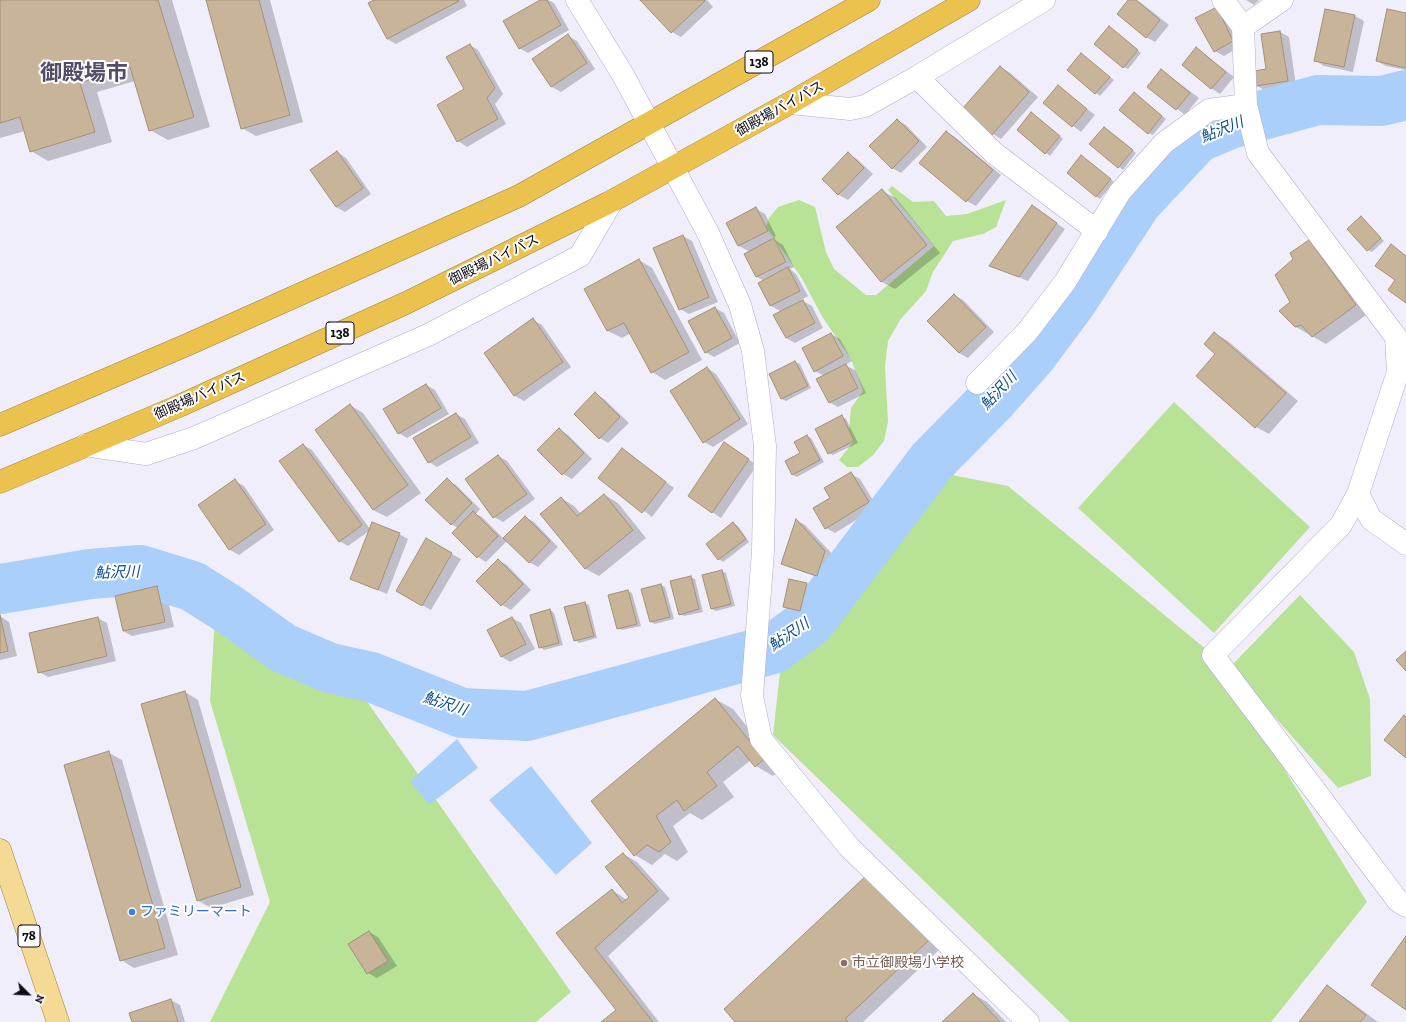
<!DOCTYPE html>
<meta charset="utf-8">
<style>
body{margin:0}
#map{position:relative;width:1406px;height:1022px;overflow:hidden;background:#f0eefb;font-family:"Zilla Slab",serif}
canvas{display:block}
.north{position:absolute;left:8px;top:974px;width:40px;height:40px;-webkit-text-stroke:3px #fdfdfd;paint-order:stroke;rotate:114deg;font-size:11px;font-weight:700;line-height:16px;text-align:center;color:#0e0b16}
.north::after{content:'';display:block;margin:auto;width:14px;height:18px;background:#0e0b16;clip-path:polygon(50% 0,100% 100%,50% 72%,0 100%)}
</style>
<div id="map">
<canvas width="1406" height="1022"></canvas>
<div class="north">N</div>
</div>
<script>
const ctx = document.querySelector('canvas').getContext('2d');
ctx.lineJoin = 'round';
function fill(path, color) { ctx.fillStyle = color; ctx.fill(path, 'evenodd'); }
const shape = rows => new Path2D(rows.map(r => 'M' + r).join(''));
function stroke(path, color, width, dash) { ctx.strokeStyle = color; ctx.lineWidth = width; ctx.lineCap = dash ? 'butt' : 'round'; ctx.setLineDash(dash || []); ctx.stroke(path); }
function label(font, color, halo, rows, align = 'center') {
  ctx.font = font + ' "Zilla Slab","Noto Sans JP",serif'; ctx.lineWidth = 4; ctx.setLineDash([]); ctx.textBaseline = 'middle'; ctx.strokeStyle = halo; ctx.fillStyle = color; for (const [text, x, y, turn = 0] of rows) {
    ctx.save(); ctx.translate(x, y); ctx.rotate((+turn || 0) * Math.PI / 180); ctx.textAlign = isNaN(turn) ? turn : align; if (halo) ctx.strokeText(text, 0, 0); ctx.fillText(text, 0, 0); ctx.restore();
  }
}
fill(shape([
 [892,186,913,202,934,201,946,216,967,214,1006,200,996,227,983,234,953,241,933,272,926,291,900,320,888,341,885,367,888,422,884,441,873,455,858,467,847,467,839,460,854,441,849,430,851,408,863,391,851,359,823,318,801,277,766,227,769,218,778,207,799,200,815,207,826,252,834,269,866,295,876,295,934,246,888,190],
 [1174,402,1310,527,1214,633,1078,508],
 [942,473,1008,486,1213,655,1367,902,1271,1022,1070,1022,773,735,780,672],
 [1300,595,1354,652,1370,699,1371,776,1338,788,1230,667],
 [215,616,361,693,571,992,536,1022,210,1022,270,902,210,701]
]), '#b8e296');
fill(shape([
 [457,739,478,768,429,805,410,781],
 [531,766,592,843,556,875,489,800]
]), '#aacffa');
fill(shape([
 [0,0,172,0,210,127,168,140,150,130,135,81,97,92,112,142,48,161,31,151,25,131,0,138],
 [207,0,270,0,303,122,256,136,242,128],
 [376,0,464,0,467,6,396,44,387,39],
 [542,0,548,0,554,3,569,30,528,53,519,48],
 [641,0,707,0,713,7,681,37,672,32],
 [1129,0,1136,0,1140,2,1169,25,1155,42,1146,37],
 [1246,0,1259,0,1254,5],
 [1326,10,1355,16,1364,21,1353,72,1324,66,1315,60],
 [1226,14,1241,46,1224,56,1215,51,1196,19],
 [1406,14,1406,70,1386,66,1377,61],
 [1113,30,1141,53,1128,69,1124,67],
 [1280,32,1289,37,1296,86,1266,91,1257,86,1255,72,1267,70],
 [568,36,577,41,595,69,561,92,552,87,533,59],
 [470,45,478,50,503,94,495,104,506,124,467,147,458,141,438,106,466,90],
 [1197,49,1234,77,1220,94,1211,88],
 [1081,54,1114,80,1100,96,1068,70],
 [1000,67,1009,72,1038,97,1001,139,993,134],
 [1162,70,1199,98,1185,115,1148,86],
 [1058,87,1095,115,1081,132,1044,103],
 [1138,96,1166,119,1153,135,1148,133],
 [1036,116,1063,139,1050,156,1018,130],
 [897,120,906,125,927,147,901,173,892,168],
 [1108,130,1136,153,1123,170,1119,167],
 [946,132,955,137,1001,175,976,206,967,201],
 [337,152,346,158,371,194,345,212,336,207],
 [848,154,857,159,873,174,848,200,839,195,823,179],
 [1086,159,1114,182,1100,199,1096,196],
 [882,191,896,198,940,253,895,289,882,282,838,227],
 [1033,207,1065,229,1028,281,991,266],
 [756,209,765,214,776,236,772,238,783,245,794,267,790,269,796,274,808,296,801,300,812,306,823,328,795,343,786,338,782,312,771,306,764,281,757,277,745,254,750,252,739,246,727,223],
 [1361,217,1384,241,1372,252,1368,250],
 [683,236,692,241,718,302,689,314,680,309],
 [1309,242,1323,249,1369,313,1326,344,1296,327,1291,302,1294,259],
 [639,260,652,268,702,360,665,380,652,372,631,333,622,338,608,331,586,290],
 [954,295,963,300,994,332,968,358,959,353],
 [715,308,724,313,740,343,714,357,705,352],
 [533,320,542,325,571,367,524,401,515,396,485,353],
 [1214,333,1228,341,1298,401,1269,434,1256,427,1216,354],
 [831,334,840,339,852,361,845,365,855,370,866,393,838,407,829,402,824,376,815,371],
 [795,362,800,364,811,388,786,401,782,399,770,374],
 [707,368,716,374,748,424,713,447,704,442],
 [426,385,435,390,449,414,407,438,399,433],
 [595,393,604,399,629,423,608,443,600,438],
 [350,405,363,413,421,493,387,517,373,510,316,430],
 [456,414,465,419,479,443,437,467,429,462],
 [842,417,846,419,858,443,833,455,829,453],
 [559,429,568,435,592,459,572,479,563,474,539,450],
 [807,436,811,438,824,462,797,477,793,475,786,462,801,453],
 [303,445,312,450,370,529,399,534,408,539,387,594,351,579,369,531,348,546,339,541],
 [622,449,674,488,652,517,600,478],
 [733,449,757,465,721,518,712,512],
 [498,456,507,461,535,499,503,522,494,517],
 [851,474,860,479,877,507,835,533,826,528,832,498],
 [447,480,456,485,480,509,476,514,482,517,504,539,525,517,534,522,558,547,538,567,529,562,507,541,486,562,478,557,458,528,451,524],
 [235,481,244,486,274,530,239,555,230,550,199,506],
 [605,495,618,503,646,538,599,576,586,569,541,514,561,498,574,506,581,514],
 [796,520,805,525,834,556,826,580,791,568,782,563],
 [734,524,738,526,749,542,723,562,719,559],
 [426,540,461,559,431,610,397,591],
 [498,560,507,565,531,590,511,610,502,605,478,581],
 [722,571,726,573,735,606,716,611,712,609],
 [690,577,695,579,703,612,684,616,680,614],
 [807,584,811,587,805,613,784,607],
 [661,585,665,587,674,619,655,624,651,622,643,589],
 [157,587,166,592,174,627,132,636,123,631],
 [628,591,632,593,641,626,622,630,618,628],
 [584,603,589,605,597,638,579,643,575,640],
 [550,610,554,613,563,645,544,650,540,647],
 [0,616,9,622,17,656,0,660],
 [98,618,107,623,116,661,48,677,39,672],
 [512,618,521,623,535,649,510,662,502,657],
 [185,692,198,700,254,895,211,908,197,900],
 [715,699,733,709,781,769,773,776,756,766,751,760,723,782,734,797,702,820,690,813,673,826,688,852,677,861,665,854,652,865,635,855],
 [109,753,122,760,178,955,134,968,121,960],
 [623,854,637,862,670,899,608,956,659,1022,603,1022,618,1011,557,934,612,890,627,900,631,897],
 [868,876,941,948,863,1022,737,1022],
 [369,932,378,937,397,966,377,978,368,973],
 [1327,987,1344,997,1378,1022,1300,1022],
 [973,994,987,1002,1006,1022,944,1022],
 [171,1000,180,1005,185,1022,133,1022]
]), '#0003');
stroke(shape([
 [0,589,90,574,140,570,192,586,230,610,283,648,330,668,371,677,462,713,527,716,773,649,811,621,932,461,993,399,1031,356,1072,301,1137,202,1197,138,1230,124,1318,100,1381,101,1406,95]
]), '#aacffa', 50);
const building = shape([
 [0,0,158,0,194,117,149,131,130,67,80,83,95,132,30,152,20,117,0,123,0,0],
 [206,0,259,0,290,115,241,129,206,0],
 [374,0,458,0,459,1,387,39,368,3,374,0],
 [540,0,547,0,561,25,519,49,503,21,540,0],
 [640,0,704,0,705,1,671,33,640,0],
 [1128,0,1136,0,1160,20,1146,38,1117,14,1128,0],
 [1217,7,1233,41,1214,52,1195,18,1217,7],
 [1325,9,1355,15,1344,67,1314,61,1325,9],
 [1387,9,1406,13,1406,68,1376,61,1387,9],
 [1109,26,1138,50,1123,68,1094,44,1109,26],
 [1280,31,1288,81,1256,86,1254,71,1266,69,1261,34,1280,31],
 [568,34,587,63,551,87,532,59,568,34],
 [470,44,495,88,487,98,498,119,457,142,437,105,464,89,446,57,470,44],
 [1196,47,1226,72,1211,89,1182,65,1196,47],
 [1081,53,1110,77,1095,94,1067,70,1081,53],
 [1000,66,1029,92,992,135,962,109,1000,66],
 [1161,69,1190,93,1176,110,1147,87,1161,69],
 [1058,85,1087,109,1072,127,1043,103,1058,85],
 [1134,92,1162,116,1148,134,1119,110,1134,92],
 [1031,112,1060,136,1045,154,1017,130,1031,112],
 [897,119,919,141,892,169,869,146,897,119],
 [1104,127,1133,150,1118,168,1089,144,1104,127],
 [946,131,993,170,966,202,919,163,946,131],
 [337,151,363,188,336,207,310,170,337,151],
 [848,152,864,168,838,195,822,179,848,152],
 [1081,155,1111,179,1096,197,1067,173,1081,155],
 [882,189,927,245,881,282,836,227,882,189],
 [1032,205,1057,223,1019,277,989,266,1032,205],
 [756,207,768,231,738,246,726,223,756,207],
 [1361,216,1381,238,1367,251,1347,229,1361,216],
 [683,235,709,297,679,310,653,248,683,235],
 [774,238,786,262,756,277,744,254,774,238],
 [1309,240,1356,305,1312,337,1301,325,1295,327,1279,311,1290,302,1275,275,1293,259,1290,253,1309,240],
 [1391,244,1406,256,1406,303,1388,290,1395,280,1375,266,1391,244],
 [639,259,689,352,651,373,624,323,607,331,584,289,639,259],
 [788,267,800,291,770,306,758,283,788,267],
 [954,294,986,327,959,353,927,321,954,294],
 [803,300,815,323,786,338,773,315,803,300],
 [715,307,732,338,705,353,688,321,715,307],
 [533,318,563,362,514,396,484,353,533,318],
 [1214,332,1286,393,1255,428,1196,376,1215,354,1204,344,1214,332],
 [831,333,843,356,814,372,802,348,831,333],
 [795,361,808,386,781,399,769,374,795,361],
 [846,364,858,388,829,403,816,379,846,364],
 [707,367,740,419,703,443,670,391,707,367],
 [426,384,441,408,398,434,383,409,426,384],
 [595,392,620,417,599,439,574,414,595,392],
 [350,404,408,485,373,510,315,430,350,404],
 [456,413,471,437,428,463,413,438,456,413],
 [842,415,854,441,828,454,815,429,842,415],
 [559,428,584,453,562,475,537,450,559,428],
 [807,435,820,460,792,475,785,461,800,453,794,442,807,435],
 [724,442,749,459,712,513,688,496,724,442],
 [303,444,362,525,339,542,279,461,303,444],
 [622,448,666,482,642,513,598,478,622,448],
 [498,455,527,494,493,518,465,479,498,455],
 [851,472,869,502,825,529,813,508,830,498,824,488,851,472],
 [447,478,472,503,451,525,425,500,447,478],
 [235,479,266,524,229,550,198,505,235,479],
 [604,494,633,530,585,569,540,514,561,497,577,516,604,494],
 [473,511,498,536,477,558,452,533,473,511],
 [525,516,550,541,529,563,503,538,525,516],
 [796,519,825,551,817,576,781,564,796,519],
 [372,522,400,533,378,590,350,579,372,522],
 [733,522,746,539,718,560,706,544,733,522],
 [426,538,452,553,422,606,396,591,426,538],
 [498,559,523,584,501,606,476,581,498,559],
 [722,570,731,604,711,609,702,575,722,570],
 [691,576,699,609,679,615,670,581,691,576],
 [789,579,807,583,800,611,783,607,789,579],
 [661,584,670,617,650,622,641,589,661,584],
 [157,586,165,622,123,631,115,596,157,586],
 [628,590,637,624,617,629,608,595,628,590],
 [585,602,594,636,574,641,564,607,585,602],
 [550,609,559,643,539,648,530,615,550,609],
 [0,615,8,651,0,653,0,615],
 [98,617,107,656,38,673,29,633,98,617],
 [512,617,526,644,501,657,487,630,512,617],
 [1406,651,1406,671,1396,660,1406,651],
 [185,691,241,887,197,901,141,704,185,691],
 [715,698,764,759,755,767,738,746,707,772,717,786,684,811,677,800,656,816,671,842,659,852,647,845,634,856,591,801,715,698],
 [1404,715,1406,717,1406,758,1384,740,1404,715],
 [109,751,165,948,120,961,64,765,109,751],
 [623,853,658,891,595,948,653,1022,601,1022,616,1010,556,933,612,889,622,903,629,897,605,867,623,853],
 [868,874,929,940,845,1019,848,1022,735,1022,724,1009,868,874],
 [369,931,388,961,367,974,348,944,369,931],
 [1406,936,1406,1010,1371,985,1406,936],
 [1327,985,1366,1015,1360,1022,1299,1022,1327,985],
 [973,993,1000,1022,942,1022,973,993],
 [171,999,178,1022,132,1022,129,1013,171,999]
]);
fill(building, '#c8b599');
stroke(building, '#a39176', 1);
const street = shape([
 [577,0,623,75,708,233,740,305,753,351,765,446,763,551,752,696,761,739,849,847,1028,1022],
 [1223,0,1243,27,1246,105,1258,153,1396,337,1398,372,1358,494,1341,525,1213,655,1398,901,1406,906],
 [1243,27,1282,0],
 [917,77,994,153,1097,231],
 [790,103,850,109,865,106,917,77,1044,0],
 [977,383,1027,332,1065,282,1120,192,1164,143,1209,110,1246,105],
 [85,445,146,454,194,438,428,335,580,256,612,201],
 [1358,494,1371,519,1406,544]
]);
const primary = shape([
 [0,850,58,1022]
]);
const highway = shape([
 [0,425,189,344,519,196,869,0],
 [0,482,179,406,406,303,612,201,790,103,969,0]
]);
stroke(street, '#b3accb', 23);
stroke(primary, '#9e823b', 23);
stroke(highway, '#9e823b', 23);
stroke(street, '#fff', 22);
stroke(primary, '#f4da95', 22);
stroke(highway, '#ecc24f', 22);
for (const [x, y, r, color] of [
 [132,912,4,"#3f7fe0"],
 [844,963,4,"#8d6e63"]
]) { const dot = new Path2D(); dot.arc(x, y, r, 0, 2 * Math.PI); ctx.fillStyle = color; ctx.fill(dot); stroke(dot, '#fdfdfd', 1.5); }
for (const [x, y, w] of [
 [759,62,28],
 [340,333,28],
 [29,936,22]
]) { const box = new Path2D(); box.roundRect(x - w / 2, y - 11, w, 22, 3); ctx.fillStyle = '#fdfdfd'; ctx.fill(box); stroke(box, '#0e0b16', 1); }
label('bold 13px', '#0e0b16', null, [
 ["138",759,62],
 ["138",340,333],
 ["78",29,936]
]);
label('14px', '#0e0b16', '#fdfdfd', [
 ["御殿場バイパス",780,109,-29],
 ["御殿場バイパス",494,260,-26],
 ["御殿場バイパス",200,396,-24]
]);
label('14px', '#366cbe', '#fdfdfd', [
 ["ファミリーマート",140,912]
], 'left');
label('14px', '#785e54', '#fdfdfd', [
 ["市立御殿場小学校",852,963]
], 'left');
label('italic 15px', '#0d4d8b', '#fdfdfd', [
 ["鮎沢川",1222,130,-22],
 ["鮎沢川",999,391,-47],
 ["鮎沢川",117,573,-2],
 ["鮎沢川",789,635,-34],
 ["鮎沢川",445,704,18]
]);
label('bold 22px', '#534d68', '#fdfdfd', [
 ["御殿場市",84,74]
]);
</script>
